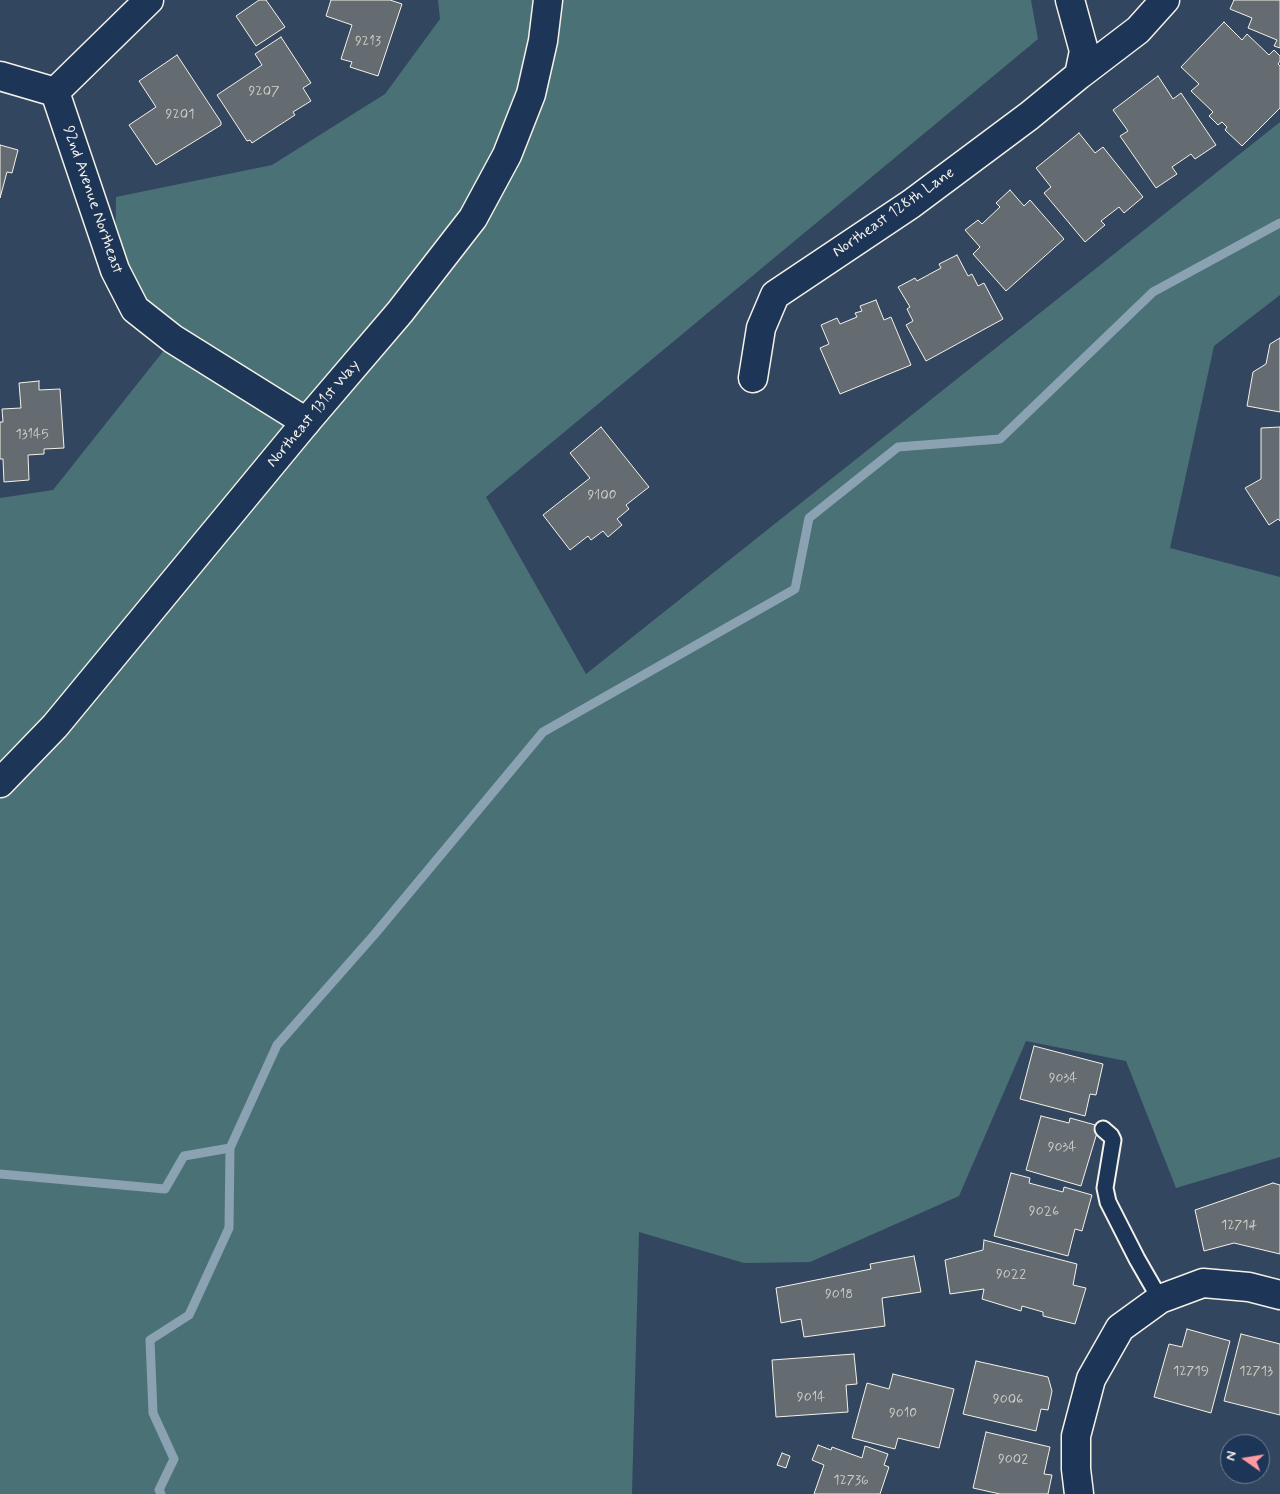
<!DOCTYPE html>
<style>
body{margin:0}
#map{position:relative;width:1280px;height:1494px;overflow:hidden;background:#33465f;font-family:Mynerve,sans-serif}
canvas{display:block}
.north{position:absolute;left:1220px;top:1434px;width:50px;height:50px;box-sizing:border-box;background:#1d3557;border:1px solid #738091;border-radius:50%;rotate:283deg;font-size:14px;font-weight:700;line-height:20px;text-align:center;color:#f4f1e8}
.north::after{content:'';display:block;margin:auto;width:18px;height:22px;background:#ff9aa2;clip-path:polygon(50% 0,100% 100%,50% 72%,0 100%)}
</style>
<div id="map">
<canvas width="1280" height="1494"></canvas>
<div class="north">N</div>
</div>
<script>
const ctx = document.querySelector('canvas').getContext('2d');
ctx.lineJoin = 'round';
function fill(path, color) { ctx.fillStyle = color; ctx.fill(path, 'evenodd'); }
const shape = rows => new Path2D(rows.map(r => 'M' + r).join(''));
function stroke(path, color, width, dash) { ctx.strokeStyle = color; ctx.lineWidth = width; ctx.lineCap = dash ? 'butt' : 'round'; ctx.setLineDash(dash || []); ctx.stroke(path); }
function label(font, color, halo, rows, align = 'center') {
  ctx.font = font + ' Mynerve,sans-serif'; ctx.lineWidth = 4.5; ctx.setLineDash([]); ctx.textBaseline = 'middle'; ctx.strokeStyle = halo; ctx.fillStyle = color; for (const [text, x, y, turn = 0] of rows) {
    ctx.save(); ctx.translate(x, y); ctx.rotate((+turn || 0) * Math.PI / 180); ctx.textAlign = isNaN(turn) ? turn : align; if (halo) ctx.strokeText(text, 0, 0); ctx.fillText(text, 0, 0); ctx.restore();
  }
}
fill(shape([
 [438,0,1031,0,1038,39,486,497,586,674,1280,122,1280,295,1214,346,1170,548,1280,577,1280,1157,1176,1188,1126,1061,1026,1041,959,1196,810,1262,744,1263,639,1232,632,1494,0,1494,0,498,53,490,173,339,115,270,116,197,272,165,385,94,440,19]
]), '#4a7175');
stroke(shape([
 [0,1174,165,1189,184,1156,230,1148],
 [161,1494,159,1490,174,1459,153,1413,150,1340,189,1315,229,1228,230,1148,277,1045,374,935,543,732,795,589,809,518,898,447,1000,439,1153,292,1280,223]
]), '#8aa2b1', 9);
const building = shape([
 [259,0,266,0,285,27,256,46,236,16,259,0],
 [331,0,390,0,402,4,378,76,350,67,352,62,341,59,352,25,326,16,331,0],
 [1234,0,1280,0,1280,48,1274,46,1277,40,1248,28,1252,18,1230,9,1234,0],
 [1224,22,1242,40,1247,34,1269,55,1274,50,1280,56,1280,61,1278,64,1280,66,1280,108,1242,146,1225,130,1227,127,1222,122,1218,125,1209,116,1213,112,1191,91,1199,84,1181,67,1224,22],
 [281,37,311,83,303,88,311,101,293,112,295,115,252,143,250,140,247,141,217,95,262,65,255,54,281,37],
 [177,55,221,122,221,125,156,165,129,125,156,107,139,81,177,55],
 [1158,76,1173,99,1181,93,1216,145,1195,159,1191,154,1172,167,1177,174,1156,188,1120,136,1128,131,1113,110,1158,76],
 [1079,133,1095,153,1103,147,1143,197,1124,213,1119,207,1101,221,1105,225,1085,242,1044,193,1051,187,1036,168,1079,133],
 [0,145,18,150,12,173,7,172,0,198,0,145],
 [1010,190,1024,206,1030,200,1064,239,1006,291,973,254,980,247,965,230,978,220,982,224,1000,207,996,203,1010,190],
 [957,255,968,276,972,274,978,286,984,283,1003,319,926,361,906,325,913,321,907,309,910,307,898,287,915,278,917,281,941,268,939,264,957,255],
 [876,300,884,320,891,317,911,365,840,394,820,348,829,344,821,325,837,318,840,324,857,317,855,313,862,311,860,306,876,300],
 [1280,338,1280,412,1247,406,1253,372,1266,364,1270,344,1280,338],
 [39,381,39,390,60,389,64,448,44,449,44,454,28,455,29,480,4,482,3,459,0,459,0,422,3,422,2,409,21,408,19,383,39,381],
 [601,427,649,487,626,505,629,509,617,519,622,525,608,537,603,531,591,540,588,536,570,550,543,515,590,478,570,453,601,427],
 [1280,427,1280,521,1278,519,1269,525,1245,488,1261,479,1261,428,1280,427],
 [1034,1046,1103,1064,1096,1095,1090,1094,1085,1116,1020,1099,1034,1046],
 [1041,1116,1069,1123,1070,1118,1099,1126,1081,1186,1026,1170,1041,1116],
 [1011,1173,1030,1178,1029,1183,1063,1192,1064,1187,1092,1195,1082,1231,1075,1229,1068,1256,994,1236,1011,1173],
 [1273,1183,1280,1185,1280,1254,1234,1243,1204,1251,1195,1210,1273,1183],
 [984,1240,1077,1264,1073,1285,1086,1288,1075,1324,1043,1316,1043,1312,1022,1306,1021,1311,982,1299,984,1289,950,1294,945,1260,983,1250,984,1240],
 [914,1256,921,1292,882,1298,885,1326,804,1337,801,1319,781,1323,776,1288,871,1269,870,1264,914,1256],
 [1187,1329,1230,1341,1211,1413,1154,1397,1169,1344,1182,1347,1187,1329],
 [1241,1334,1280,1344,1280,1415,1224,1401,1241,1334],
 [854,1354,857,1384,846,1385,848,1412,776,1417,772,1360,854,1354],
 [976,1361,1048,1377,1052,1391,1048,1410,1041,1409,1036,1431,963,1414,976,1361],
 [893,1374,954,1389,939,1448,898,1438,895,1449,852,1438,867,1383,889,1389,893,1374],
 [986,1432,1050,1447,1044,1474,1052,1475,1048,1494,1000,1494,973,1488,986,1432],
 [818,1445,831,1450,832,1447,862,1458,865,1446,888,1454,884,1465,889,1467,880,1494,814,1494,824,1465,812,1460,818,1445],
 [782,1453,790,1456,786,1468,777,1465,782,1453]
]);
fill(building, '#656c71');
stroke(building, '#f4f1e8', 1);
const lane = shape([
 [1103,1129,1111,1136,1113,1140,1105,1188,1108,1202,1137,1259,1160,1299]
]);
const street = shape([
 [1079,75,1138,30,1165,0],
 [0,76,55,92],
 [55,92,115,270,135,309,173,339,306,422],
 [55,92,149,0],
 [753,378,761,328,775,295,911,204,1029,116,1079,75,1084,51,1070,0],
 [1079,1494,1076,1469,1076,1436,1091,1379,1120,1328,1160,1299,1203,1283,1249,1287,1280,1295]
]);
const secondary = shape([
 [0,783,55,726,306,422,400,312,473,218,507,155,531,94,543,41,548,0]
]);
stroke(lane, '#f4f1e8', 19);
stroke(street, '#f4f1e8', 31);
stroke(secondary, '#f4f1e8', 31);
stroke(lane, '#1d3557', 15);
stroke(street, '#1d3557', 28);
stroke(secondary, '#1d3557', 28);
label('14px', '#d0d0ca', null, [
 ["9213",368,42],
 ["9207",264,92],
 ["9201",180,115],
 ["13145",32,435],
 ["9100",602,496],
 ["9034",1063,1079],
 ["9034",1062,1148],
 ["9026",1044,1212],
 ["12714",1239,1226],
 ["9022",1011,1275],
 ["9018",839,1295],
 ["12719",1191,1372],
 ["12713",1256,1372],
 ["9014",811,1398],
 ["9006",1008,1400],
 ["9010",903,1414],
 ["9002",1013,1460],
 ["12736",851,1481]
]);
label('16px', '#f4f1e8', '#1d3557', [
 ["92nd Avenue Northeast",92,200,71],
 ["Northeast 128th Lane",894,213,-35],
 ["Northeast 131st Way",314,414,-50]
]);
</script>
